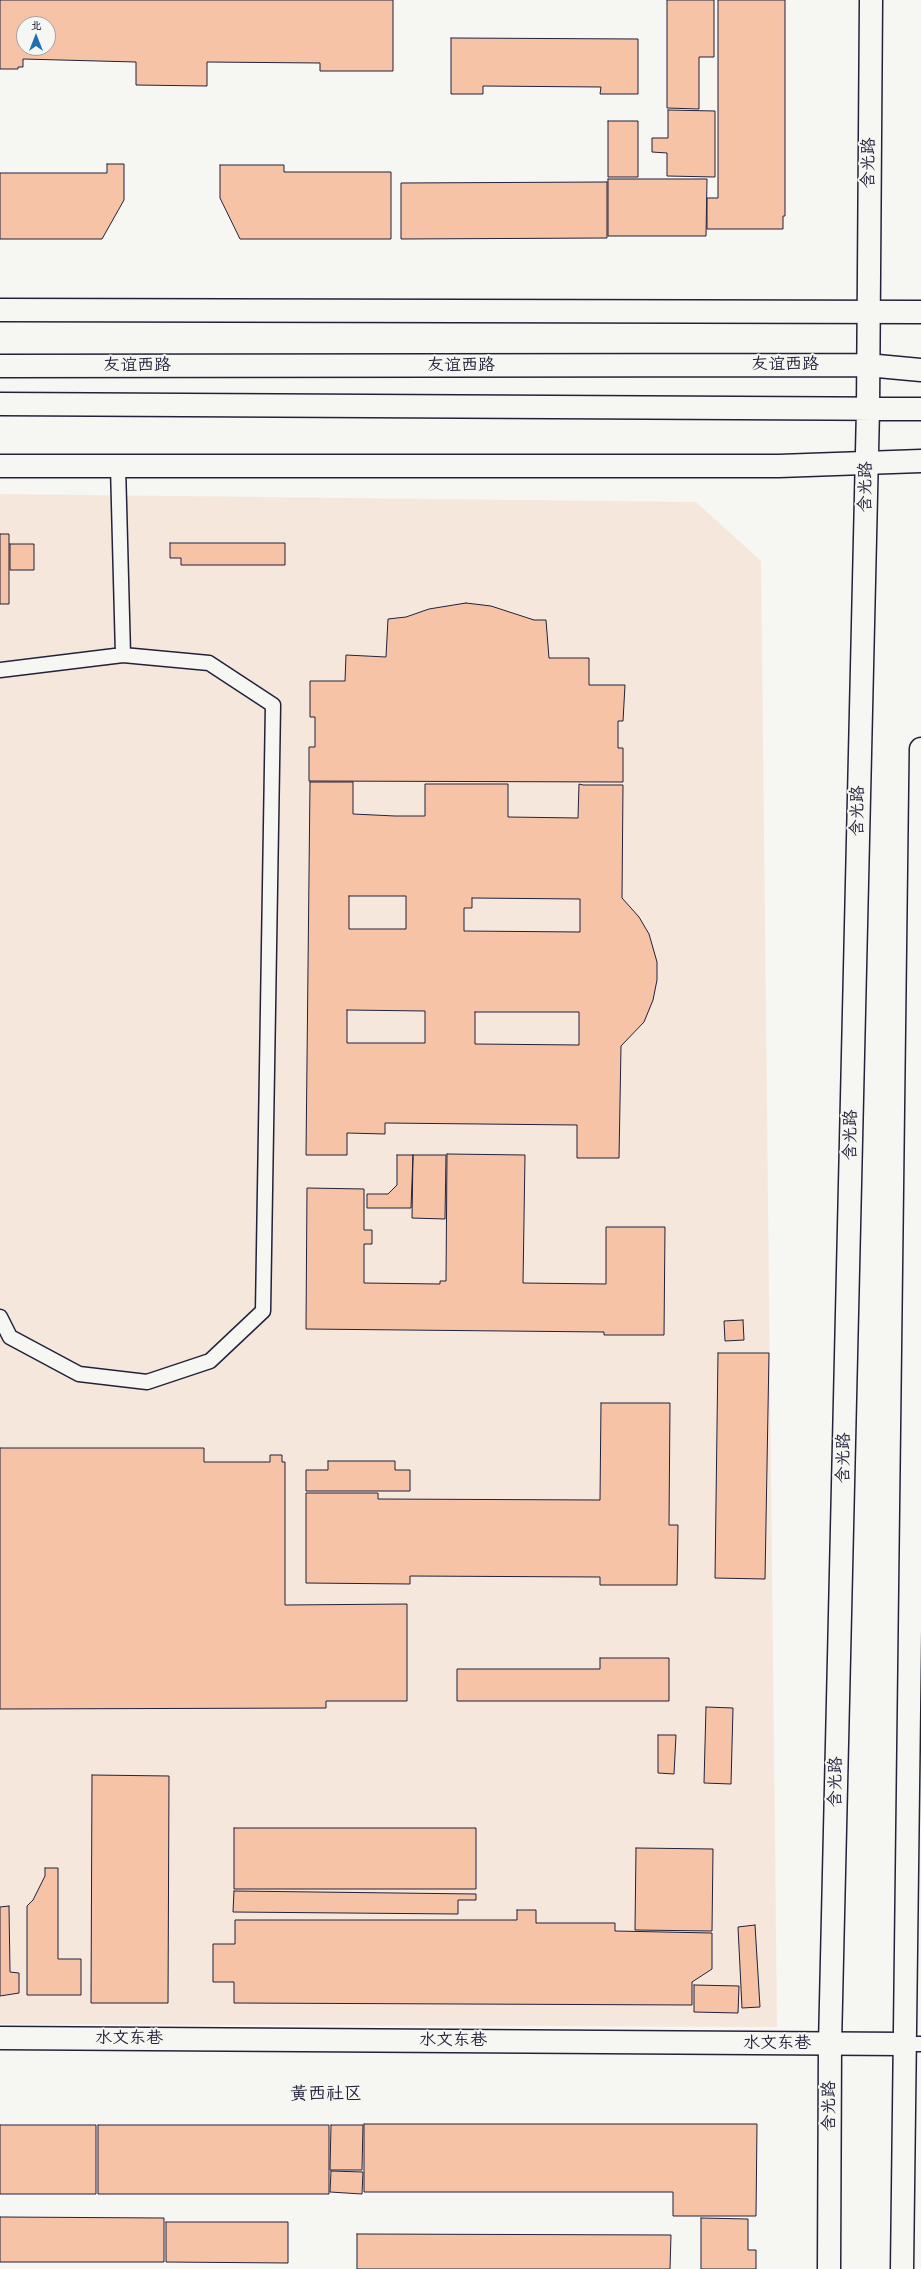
<!DOCTYPE html>
<meta charset="utf-8">
<style>
body{margin:0}
#map{position:relative;width:921px;height:2269px;overflow:hidden;background:#f6f6f2;font-family:Caveat,"LXGW WenKai TC",sans-serif}
canvas{display:block}
.north{position:absolute;left:16px;top:16px;width:40px;height:40px;box-sizing:border-box;background:#f6f6f2;border:1px solid #a1a1a9;border-radius:50%;rotate:0deg;font-size:11px;font-weight:700;line-height:16px;text-align:center;color:#22223b}
.north::after{content:'';display:block;margin:auto;width:14px;height:18px;background:#1f6fb2;clip-path:polygon(50% 0,100% 100%,50% 72%,0 100%)}
</style>
<div id="map">
<canvas width="921" height="2269"></canvas>
<div class="north">北</div>
</div>
<script>
const ctx = document.querySelector('canvas').getContext('2d');
ctx.lineJoin = 'round';
function fill(path, color) { ctx.fillStyle = color; ctx.fill(path, 'evenodd'); }
const shape = rows => new Path2D(rows.map(r => 'M' + r).join(''));
function stroke(path, color, width, dash) { ctx.strokeStyle = color; ctx.lineWidth = width; ctx.lineCap = dash ? 'butt' : 'round'; ctx.setLineDash(dash || []); ctx.stroke(path); }
function label(font, color, halo, rows, align = 'center') {
  ctx.font = font + ' Caveat,"LXGW WenKai TC",sans-serif'; ctx.lineWidth = 4; ctx.setLineDash([]); ctx.textBaseline = 'middle'; ctx.strokeStyle = halo; ctx.fillStyle = color; for (const [text, x, y, turn = 0] of rows) {
    ctx.save(); ctx.translate(x, y); ctx.rotate((+turn || 0) * Math.PI / 180); ctx.textAlign = isNaN(turn) ? turn : align; if (halo) ctx.strokeText(text, 0, 0); ctx.fillText(text, 0, 0); ctx.restore();
  }
}
fill(shape([
 [0,494,696,502,761,561,777,2027,0,2024]
]), '#f6e7dc');
const building = shape([
 [0,0,393,0,393,71,320,71,320,63,207,62,207,86,136,85,136,62,23,59,23,67,18,67,18,69,0,69,0,0],
 [24,24,48,24,48,48,24,48,24,24],
 [667,0,714,0,714,57,699,57,699,109,667,108,667,0],
 [718,0,785,0,785,216,783,216,783,229,707,229,707,198,718,198,718,0],
 [451,38,638,39,638,94,600,94,601,87,483,86,483,94,451,94,451,38],
 [668,110,715,111,715,177,667,176,667,153,652,152,652,138,668,138,668,110],
 [608,121,638,121,638,177,608,177,608,121],
 [107,164,124,164,124,200,102,239,0,239,0,173,107,173,107,164],
 [220,165,284,165,284,172,391,172,391,239,240,239,220,198,220,165],
 [608,179,707,179,706,236,608,236,608,179],
 [607,182,607,238,401,239,401,183,607,182],
 [0,534,9,534,9,604,0,604,0,534],
 [170,543,285,543,285,565,181,565,181,558,170,558,170,543],
 [10,544,34,544,34,570,10,570,10,544],
 [466,603,491,606,534,620,546,620,549,658,589,658,589,685,625,685,623,721,618,721,618,748,623,748,623,782,309,781,309,747,315,747,315,717,310,717,310,681,345,681,346,655,386,657,388,619,406,617,429,609,466,603],
 [310,782,353,782,353,814,395,816,425,816,425,784,508,784,508,817,578,818,579,784,583,785,623,785,622,898,639,917,649,934,657,962,657,980,653,1000,644,1022,621,1046,619,1158,577,1158,577,1125,385,1123,385,1134,347,1133,347,1155,306,1155,310,782],
 [349,896,406,896,406,929,349,929,349,896],
 [472,898,580,899,580,932,464,931,464,908,472,908,472,898],
 [347,1010,425,1011,425,1043,347,1043,347,1010],
 [475,1012,579,1012,579,1045,475,1044,475,1012],
 [447,1154,525,1155,523,1283,606,1284,606,1227,665,1227,664,1335,604,1335,604,1332,306,1329,307,1188,364,1189,364,1230,372,1230,372,1244,364,1244,364,1283,440,1284,440,1281,446,1281,447,1154],
 [397,1155,413,1155,411,1208,367,1208,367,1194,388,1194,397,1185,397,1155],
 [413,1155,446,1155,445,1219,412,1218,413,1155],
 [743,1320,744,1340,725,1341,724,1321,743,1320],
 [718,1353,769,1353,765,1579,715,1578,718,1353],
 [601,1403,670,1403,669,1525,678,1525,677,1585,600,1585,600,1577,410,1576,410,1584,306,1583,306,1493,378,1493,378,1499,600,1500,601,1403],
 [0,1448,204,1448,204,1462,270,1462,270,1455,282,1455,282,1462,285,1462,285,1605,407,1604,407,1701,326,1701,326,1708,0,1709,0,1448],
 [328,1461,395,1461,395,1470,410,1470,410,1491,306,1491,306,1470,328,1470,328,1461],
 [600,1658,669,1658,669,1701,457,1701,457,1669,600,1669,600,1658],
 [706,1707,733,1708,731,1784,704,1783,706,1707],
 [658,1735,676,1735,674,1774,658,1773,658,1735],
 [92,1775,169,1776,168,2003,91,2003,92,1775],
 [234,1828,476,1828,476,1889,234,1889,234,1828],
 [636,1848,713,1849,712,1931,635,1930,636,1848],
 [45,1868,58,1868,58,1959,81,1959,81,1995,27,1995,27,1906,33,1900,45,1876,45,1868],
 [234,1891,476,1894,476,1900,458,1900,458,1914,233,1912,234,1891],
 [9,1906,10,1972,19,1973,19,1993,0,1996,0,1907,9,1906],
 [517,1910,536,1910,536,1923,615,1923,615,1931,712,1933,712,1969,692,1982,692,2005,234,2003,234,1982,213,1982,213,1944,235,1944,235,1920,517,1920,517,1910],
 [755,1925,760,2007,742,2008,738,1927,755,1925],
 [694,1985,739,1986,738,2013,694,2012,694,1985],
 [364,2124,757,2124,756,2216,673,2216,673,2192,364,2192,364,2124],
 [0,2125,96,2125,96,2194,0,2194,0,2125],
 [98,2125,329,2125,329,2194,98,2194,98,2125],
 [331,2125,363,2125,362,2170,330,2170,331,2125],
 [331,2171,363,2172,362,2194,330,2192,331,2171],
 [0,2217,164,2218,164,2262,0,2262,0,2217],
 [701,2218,748,2219,748,2250,756,2250,756,2269,701,2269,701,2218],
 [166,2222,288,2222,288,2263,166,2262,166,2222],
 [357,2234,671,2235,670,2269,357,2269,357,2234]
]);
fill(building, '#f6c3a7');
stroke(building, '#22223b', 1);
const service = shape([
 [118,466,123,655],
 [0,670,123,655,209,663,273,705,263,1311,210,1361,147,1382,79,1374,10,1337,0,1317],
 [905,2044,921,2044]
]);
const tertiary = shape([
 [0,310,921,312],
 [0,466,779,466,921,461],
 [0,2038,905,2044]
]);
const secondary = shape([
 [0,366,867,365,921,370],
 [0,404,921,409],
 [829,2269,830,2044,868,409,871,0],
 [902,2269,921,749]
]);
stroke(service, '#22223b', 17);
stroke(tertiary, '#22223b', 25);
stroke(secondary, '#22223b', 25);
stroke(service, '#f6f6f2', 14);
stroke(tertiary, '#f6f6f2', 22);
stroke(secondary, '#f6f6f2', 22);
label('17px', '#22223b', '#f6f6f2', [
 ["含光路",869,163,-89],
 ["友谊西路",785,365],
 ["友谊西路",137,366],
 ["友谊西路",461,366],
 ["含光路",866,487,-89],
 ["含光路",858,811,-89],
 ["含光路",851,1135,-89],
 ["含光路",844,1458,-89],
 ["含光路",836,1782,-89],
 ["水文东巷",129,2039],
 ["水文东巷",453,2041],
 ["水文东巷",777,2044],
 ["含光路",830,2106,-90]
]);
label('18px', '#22223b', '#f6f6f2', [
 ["黄西社区",326,2094]
]);
</script>
